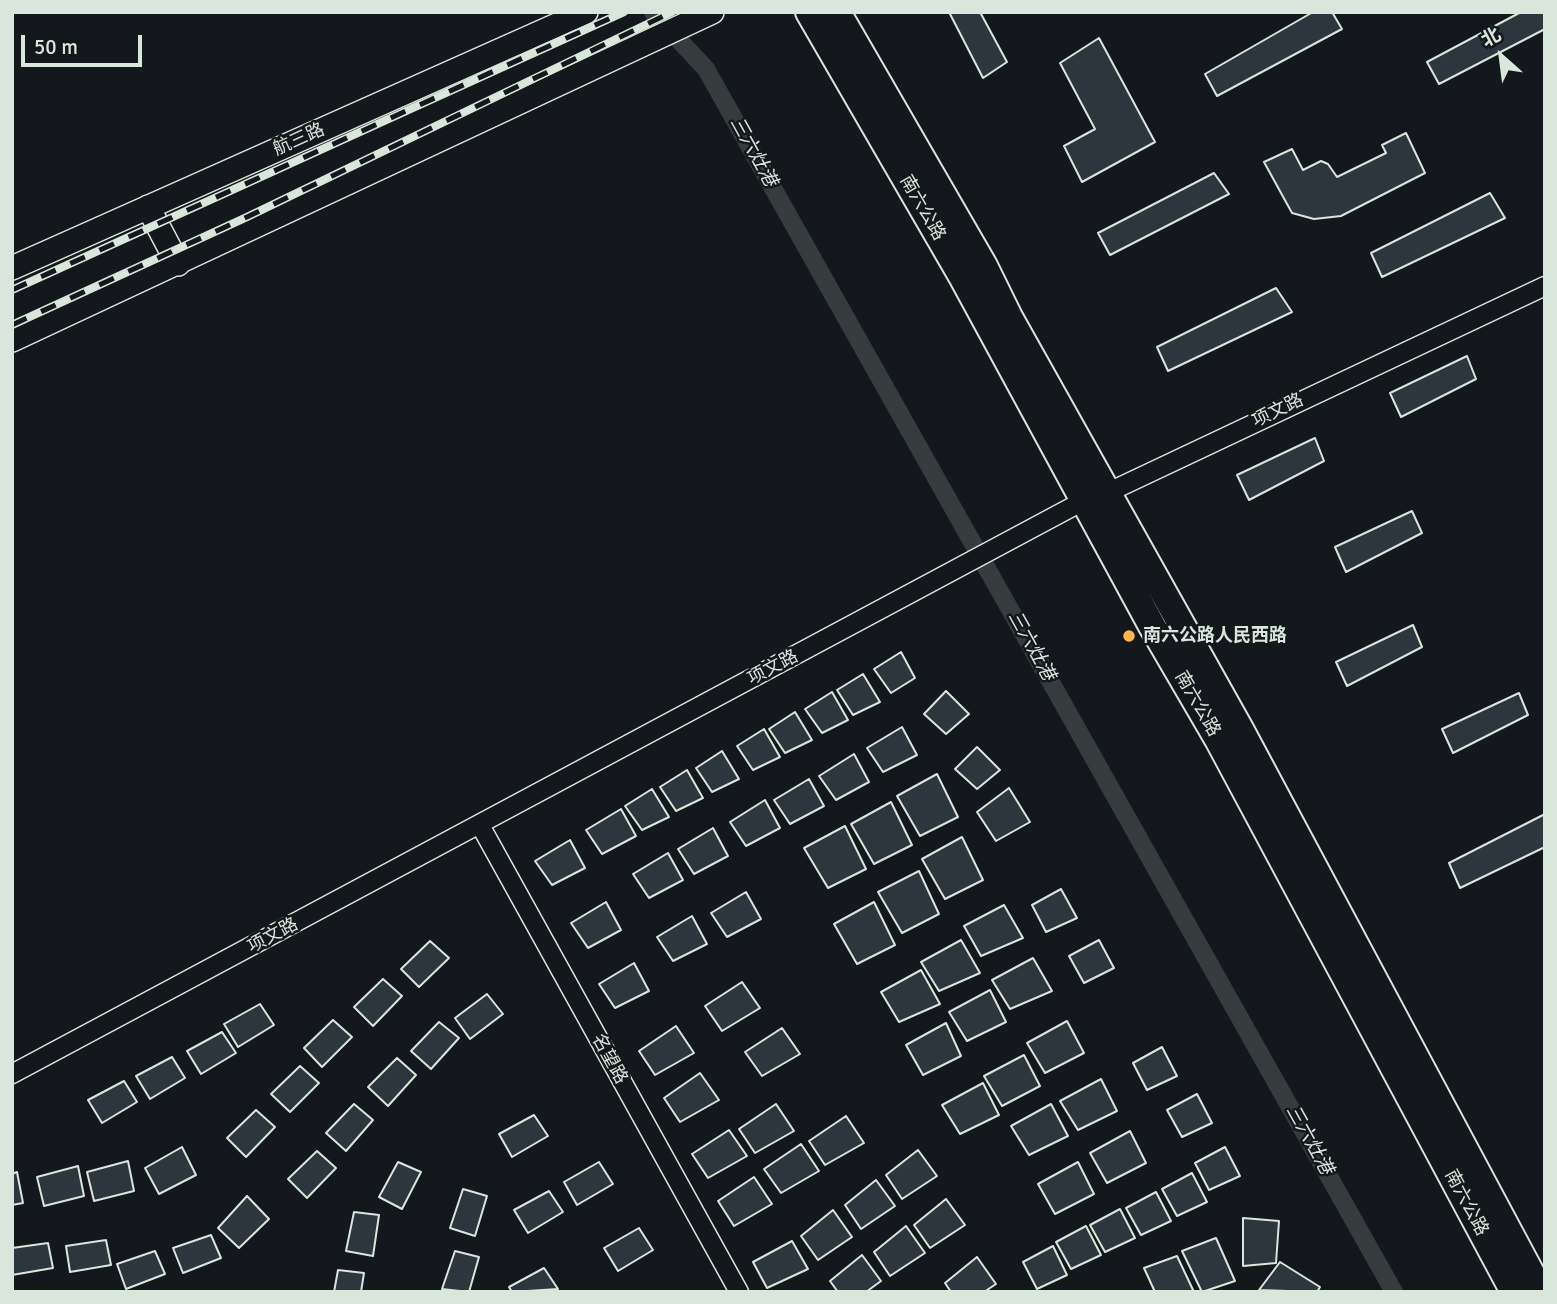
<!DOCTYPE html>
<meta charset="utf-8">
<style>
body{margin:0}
#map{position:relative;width:1557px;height:1304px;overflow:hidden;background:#14181c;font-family:Signika,"Noto Sans SC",sans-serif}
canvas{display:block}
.frame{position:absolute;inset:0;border:14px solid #d8e6dc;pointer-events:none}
.north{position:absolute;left:1466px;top:21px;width:70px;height:70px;-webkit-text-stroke:5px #14181c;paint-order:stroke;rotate:332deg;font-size:19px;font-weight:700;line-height:28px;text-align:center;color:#d8e6dc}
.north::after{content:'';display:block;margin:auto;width:24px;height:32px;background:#d8e6dc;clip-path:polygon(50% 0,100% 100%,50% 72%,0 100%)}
.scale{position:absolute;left:21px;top:35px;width:121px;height:32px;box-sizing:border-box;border:4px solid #d8e6dc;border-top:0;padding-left:9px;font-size:21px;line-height:24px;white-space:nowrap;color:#d8e6dc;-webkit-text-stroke:5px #14181c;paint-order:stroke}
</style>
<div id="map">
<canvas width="1557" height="1304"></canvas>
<div class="frame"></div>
<div class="north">北</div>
<div class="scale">50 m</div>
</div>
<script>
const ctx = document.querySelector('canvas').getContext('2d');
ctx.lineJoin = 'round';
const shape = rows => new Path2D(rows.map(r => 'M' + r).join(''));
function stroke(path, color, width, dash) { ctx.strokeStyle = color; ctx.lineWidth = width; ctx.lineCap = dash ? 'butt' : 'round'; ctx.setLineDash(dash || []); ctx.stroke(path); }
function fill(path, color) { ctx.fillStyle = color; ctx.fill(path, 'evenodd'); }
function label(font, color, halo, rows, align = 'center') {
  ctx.font = font + ' Signika,"Noto Sans SC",sans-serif'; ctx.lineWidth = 5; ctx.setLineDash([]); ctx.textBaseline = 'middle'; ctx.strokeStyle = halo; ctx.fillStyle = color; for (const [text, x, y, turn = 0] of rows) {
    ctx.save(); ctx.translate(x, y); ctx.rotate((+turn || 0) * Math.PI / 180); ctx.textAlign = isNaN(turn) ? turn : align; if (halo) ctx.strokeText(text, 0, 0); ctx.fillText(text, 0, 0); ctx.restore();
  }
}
stroke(shape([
 [653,12,706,69,1394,1292]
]), '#363b3e', 18);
const building = shape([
 [949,12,980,12,1007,62,983,78,949,12],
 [1313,12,1332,12,1342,29,1217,96,1205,74,1313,12],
 [1521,12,1545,12,1545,29,1439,84,1427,62,1521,12],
 [1099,38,1155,142,1082,182,1064,146,1095,129,1060,63,1099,38],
 [1406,133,1425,173,1341,216,1314,219,1292,213,1264,162,1292,149,1303,170,1321,161,1328,164,1337,177,1386,153,1382,145,1406,133],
 [1214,173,1229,194,1110,255,1098,233,1214,173],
 [1490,193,1505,218,1382,277,1371,253,1490,193],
 [1276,288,1292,312,1168,371,1157,347,1276,288],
 [1467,356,1476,379,1401,417,1390,393,1467,356],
 [1315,438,1324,461,1249,500,1237,475,1315,438],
 [1412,511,1422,533,1346,572,1335,547,1412,511],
 [1413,625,1422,647,1347,686,1336,662,1413,625],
 [901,652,915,678,891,693,874,669,901,652],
 [863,674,880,702,853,715,837,690,863,674],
 [946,691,969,714,946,734,924,714,946,691],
 [832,692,848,720,822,733,805,709,832,692],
 [1519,693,1528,715,1453,753,1442,729,1519,693],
 [795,712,812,740,785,753,769,729,795,712],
 [902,727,917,755,883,772,867,748,902,727],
 [764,729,780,757,753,770,737,746,764,729],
 [977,747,1000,770,977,789,955,769,977,747],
 [722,751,739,779,712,792,696,768,722,751],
 [854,754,869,782,836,800,819,776,854,754],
 [687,770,703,798,676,811,660,787,687,770],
 [937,774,958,817,920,836,897,796,937,774],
 [809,779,824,806,790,824,774,800,809,779],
 [1009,788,1030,822,996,841,977,812,1009,788],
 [652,789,669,817,642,830,625,806,652,789],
 [765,800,780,828,746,846,730,822,765,800],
 [891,802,912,845,874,864,851,824,891,802],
 [621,809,636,836,602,854,586,830,621,809],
 [1545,814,1545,847,1460,888,1449,863,1545,814],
 [845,826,866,869,828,888,804,848,845,826],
 [713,828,728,856,694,874,678,849,713,828],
 [962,837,983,880,945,899,922,859,962,837],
 [570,840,585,868,552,885,535,861,570,840],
 [668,853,683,880,649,898,633,874,668,853],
 [919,871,939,914,902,933,878,892,919,871],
 [1061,889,1077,918,1046,932,1032,905,1061,889],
 [746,892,761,919,727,937,711,913,746,892],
 [606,902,621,930,588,948,571,923,606,902],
 [874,902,895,945,857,964,834,924,874,902],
 [1004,905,1023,938,981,956,964,926,1004,905],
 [692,916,707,944,673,961,657,937,692,916],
 [961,940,980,973,939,991,921,962,961,940],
 [1099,940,1114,968,1084,983,1069,956,1099,940],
 [430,941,449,958,419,987,401,969,430,941],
 [1033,958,1052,991,1010,1009,992,980,1033,958],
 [634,963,649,991,615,1008,599,984,634,963],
 [921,970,940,1004,899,1022,881,992,921,970],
 [383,979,402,996,373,1026,354,1007,383,979],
 [742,982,760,1008,722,1031,705,1006,742,982],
 [990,990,1006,1022,967,1041,949,1012,990,990],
 [487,994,503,1014,470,1039,455,1018,487,994],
 [260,1004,274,1025,238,1047,224,1024,260,1004],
 [333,1020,352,1037,322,1067,304,1048,333,1020],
 [1067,1021,1084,1053,1045,1073,1027,1043,1067,1021],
 [439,1022,459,1038,431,1069,411,1051,439,1022],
 [946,1023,961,1056,923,1075,906,1045,946,1023],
 [676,1026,694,1053,655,1075,639,1051,676,1026],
 [782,1028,800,1054,762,1076,745,1052,782,1028],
 [222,1032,236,1053,201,1074,187,1051,222,1032],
 [1162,1047,1177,1076,1147,1090,1133,1063,1162,1047],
 [1024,1055,1040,1086,1002,1106,984,1076,1024,1055],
 [172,1057,185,1078,150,1099,136,1076,172,1057],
 [397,1058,416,1075,388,1106,368,1087,397,1058],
 [300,1066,319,1083,290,1112,271,1094,300,1066],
 [700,1073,719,1100,680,1122,664,1098,700,1073],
 [1101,1079,1117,1111,1078,1130,1060,1101,1101,1079],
 [124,1081,137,1102,102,1123,88,1100,124,1081],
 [983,1083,999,1115,960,1134,942,1105,983,1083],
 [1197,1094,1212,1123,1182,1137,1167,1110,1197,1094],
 [354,1104,373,1120,346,1151,326,1133,354,1104],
 [776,1104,794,1131,755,1153,739,1129,776,1104],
 [1051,1104,1068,1136,1029,1155,1011,1126,1051,1104],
 [256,1110,275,1127,246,1157,227,1138,256,1110],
 [534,1115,548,1136,512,1157,499,1134,534,1115],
 [846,1116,864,1143,825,1165,809,1141,846,1116],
 [729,1130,747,1156,708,1178,692,1154,729,1130],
 [1130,1131,1146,1163,1107,1183,1090,1153,1130,1131],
 [801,1144,819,1171,781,1193,764,1169,801,1144],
 [182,1147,196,1175,159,1194,145,1168,182,1147],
 [1225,1147,1240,1176,1209,1190,1195,1163,1225,1147],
 [918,1150,937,1176,902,1199,886,1175,918,1150],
 [317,1151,336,1168,307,1198,288,1179,317,1151],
 [128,1161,134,1191,94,1201,87,1172,128,1161],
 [398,1162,421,1172,402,1209,379,1197,398,1162],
 [599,1162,613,1184,577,1205,564,1182,599,1162],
 [1078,1162,1094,1194,1055,1214,1038,1184,1078,1162],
 [78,1166,84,1196,44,1206,37,1177,78,1166],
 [17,1172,23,1203,12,1205,12,1174,17,1172],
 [1192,1173,1207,1202,1177,1216,1162,1189,1192,1173],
 [754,1177,772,1204,734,1226,718,1201,754,1177],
 [876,1180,895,1206,861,1229,845,1205,876,1180],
 [463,1189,487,1196,475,1236,450,1228,463,1189],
 [549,1191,563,1212,528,1233,514,1210,549,1191],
 [1156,1192,1171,1221,1141,1235,1126,1208,1156,1192],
 [247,1196,269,1219,239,1248,218,1228,247,1196],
 [946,1199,965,1225,930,1248,914,1225,946,1199],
 [1120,1209,1135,1238,1105,1252,1090,1225,1120,1209],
 [833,1210,852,1237,818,1260,801,1236,833,1210],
 [354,1212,379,1215,373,1256,346,1251,354,1212],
 [1243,1218,1279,1221,1276,1263,1243,1266,1243,1218],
 [906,1226,925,1253,890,1276,874,1252,906,1226],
 [1086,1226,1101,1255,1071,1269,1056,1242,1086,1226],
 [639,1228,653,1250,618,1271,604,1248,639,1228],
 [211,1235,221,1258,183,1273,173,1248,211,1235],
 [1216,1238,1235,1281,1202,1292,1182,1251,1216,1238],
 [106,1240,111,1265,70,1272,66,1246,106,1240],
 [792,1241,808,1269,767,1288,753,1262,792,1241],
 [48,1243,53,1268,12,1275,12,1248,48,1243],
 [1053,1246,1067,1275,1037,1289,1023,1262,1053,1246],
 [155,1251,165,1274,126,1289,117,1264,155,1251],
 [455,1251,479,1257,469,1292,442,1289,455,1251],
 [862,1255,881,1281,866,1292,838,1292,830,1281,862,1255],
 [1177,1256,1194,1292,1155,1292,1144,1268,1177,1256],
 [977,1257,996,1284,984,1292,951,1292,945,1283,977,1257],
 [1280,1262,1320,1287,1317,1292,1259,1290,1280,1262],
 [544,1268,558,1289,512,1292,509,1287,544,1268],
 [338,1270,364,1273,361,1292,334,1292,338,1270]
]);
fill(building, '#2c363c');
stroke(building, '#d8e6dc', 2);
const minor = shape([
 [480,825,739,1292],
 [12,1074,1085,500,1109,492,1545,286]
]);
const major = shape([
 [148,207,178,264],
 [12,268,586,12],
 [12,340,712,12]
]);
const highway = shape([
 [809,12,963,278,1152,626,1219,741,1514,1292],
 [837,12,984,266,1009,317,1240,729,1541,1292]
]);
stroke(minor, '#d8e6dc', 21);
stroke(major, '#d8e6dc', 26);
stroke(highway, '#d8e6dc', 30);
stroke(minor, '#14181c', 18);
stroke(major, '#14181c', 23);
stroke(highway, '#14181c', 26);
const rail = shape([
 [12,290,624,12],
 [12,325,247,217,672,12]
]);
stroke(rail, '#d8e6dc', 8);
stroke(rail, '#14181c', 5, [16]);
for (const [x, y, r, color] of [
 [1129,636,7,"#ffb74d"]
]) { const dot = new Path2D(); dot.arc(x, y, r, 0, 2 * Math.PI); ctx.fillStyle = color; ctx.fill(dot); stroke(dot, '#14181c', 2.5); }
label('18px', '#d8e6dc', '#14181c', [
 ["航三路",299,140,-24],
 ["南六公路",922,208,60],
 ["项文路",1278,411,-26],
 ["项文路",773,668,-28],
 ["南六公路",1197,704,60],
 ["项文路",273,936,-28],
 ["名望路",609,1059,61],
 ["南六公路",1466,1203,62]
]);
label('bold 18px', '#d8e6dc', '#14181c', [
 ["南六公路人民西路",1143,636]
], 'left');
label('italic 19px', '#d8e6dc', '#14181c', [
 ["三六灶港",753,152,61],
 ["三六灶港",1031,646,61],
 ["三六灶港",1309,1140,61]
]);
</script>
